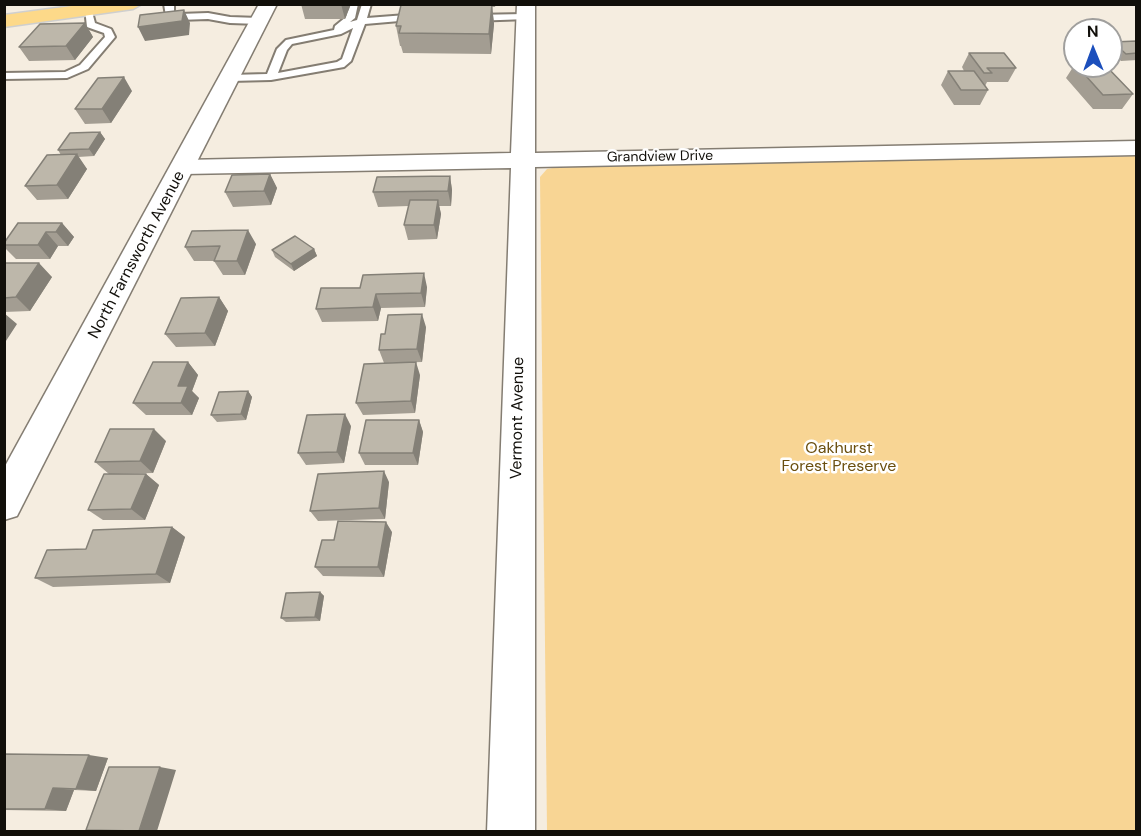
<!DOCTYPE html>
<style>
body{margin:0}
#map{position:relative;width:1141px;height:836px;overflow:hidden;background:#f5ede0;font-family:"DM Sans",sans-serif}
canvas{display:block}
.frame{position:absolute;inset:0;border:6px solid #110f0a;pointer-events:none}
.north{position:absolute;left:1063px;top:18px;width:60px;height:60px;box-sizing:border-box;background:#fff;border:2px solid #a09f9d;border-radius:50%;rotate:359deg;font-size:16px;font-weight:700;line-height:24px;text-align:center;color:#110f0a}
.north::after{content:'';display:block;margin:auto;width:21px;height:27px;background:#1c4fbc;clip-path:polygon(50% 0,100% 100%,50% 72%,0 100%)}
</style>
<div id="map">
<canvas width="1141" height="836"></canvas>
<div class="frame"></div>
<div class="north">N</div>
</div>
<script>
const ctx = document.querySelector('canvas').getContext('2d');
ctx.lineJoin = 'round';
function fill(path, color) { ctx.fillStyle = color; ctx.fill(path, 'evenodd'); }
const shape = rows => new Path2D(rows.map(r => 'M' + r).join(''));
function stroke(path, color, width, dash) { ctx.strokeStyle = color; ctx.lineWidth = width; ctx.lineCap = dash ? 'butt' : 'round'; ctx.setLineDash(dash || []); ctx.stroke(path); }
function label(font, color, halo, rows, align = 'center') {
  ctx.font = font + ' "DM Sans",sans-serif'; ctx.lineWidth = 5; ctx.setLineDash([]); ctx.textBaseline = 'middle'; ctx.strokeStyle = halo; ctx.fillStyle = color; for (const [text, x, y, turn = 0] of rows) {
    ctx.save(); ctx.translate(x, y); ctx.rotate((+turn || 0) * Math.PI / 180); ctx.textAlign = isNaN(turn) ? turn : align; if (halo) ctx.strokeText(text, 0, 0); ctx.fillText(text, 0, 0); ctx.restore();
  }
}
fill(shape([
 [1136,156,1136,831,547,831,540,177,547,169,565,166]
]), '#f8d594');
const lane = shape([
 [164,4,174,4,174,12,179,14,208,13,230,17,259,18,264,21,259,24,230,23,208,19,178,20,166,16,164,4],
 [349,4,358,4,355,18,350,22,357,20,362,4,371,4,367,18,406,15,413,12,415,4,424,4,420,16,411,20,365,24,351,61,344,67,271,80,230,81,225,78,230,75,267,74,277,49,286,40,334,30,335,26,346,17,349,4],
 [353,28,342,59,337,62,278,73,287,50,292,44,341,34,353,28],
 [85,8,91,8,95,23,111,29,115,37,88,69,67,78,4,79,4,73,65,72,80,65,105,37,104,33,87,27,85,8],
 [525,14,530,17,528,19,472,21,467,18,472,15,525,14]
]);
const street = shape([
 [517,4,535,4,535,153,1136,141,1136,155,535,167,535,832,487,832,511,168,184,174,175,172,172,167,175,162,184,160,511,153,517,4]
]);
const secondary = shape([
 [259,4,277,4,17,516,4,520,4,468,259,4]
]);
const primary = shape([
 [87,4,142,4,133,9,4,27,4,15,87,4]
]);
stroke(lane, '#847d72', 4);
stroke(street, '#847d72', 3);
stroke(secondary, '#847d72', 3);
stroke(primary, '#cfcfce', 3);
fill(lane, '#fff');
fill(street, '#fff');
fill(secondary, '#fff');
fill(primary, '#fdd989');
fill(shape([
 [301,4,351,4,345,19,305,19],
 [450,4,496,4,495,7,492,7,494,24,491,54,403,53,401,46,400,46,396,26],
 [85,23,93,37,75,60,29,61,19,47],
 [1137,41,1137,60,1121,61,1111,51,1111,45,1113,42],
 [969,53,1016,68,1008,82,987,82,985,86,988,90,980,105,954,105,941,85,948,71,964,71,962,67],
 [1075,64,1075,66,1106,66,1133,94,1122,109,1093,109,1066,78],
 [132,91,111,123,85,124,75,109],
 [100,132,105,139,94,156,78,157,87,169,68,199,37,200,25,186,61,155,58,150],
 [270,174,277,188,271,205,233,207,225,192],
 [450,176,452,190,451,206,439,206,441,214,437,239,408,240,404,225,409,206,378,207,373,192],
 [62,223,74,237,68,246,58,246,50,259,16,259,4,247,4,243],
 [256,244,245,275,223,275,214,261,194,261,185,247],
 [314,249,317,256,294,271,275,257,272,250],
 [4,263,52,277,30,311,4,312],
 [427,287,425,307,381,308,378,321,322,322,316,309,321,288],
 [219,297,228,311,215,346,176,347,165,334],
 [426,327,422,362,384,363,379,350],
 [188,362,198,375,192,391,199,398,192,415,146,415,133,403],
 [420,375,415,413,363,415,356,403],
 [248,391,252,397,246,420,217,422,211,415],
 [419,420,423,432,418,465,365,465,359,453],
 [351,426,344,463,306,465,298,453],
 [166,441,153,473,109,474,95,462],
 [146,474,159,485,145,520,103,520,88,510],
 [389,482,385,519,318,521,310,511],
 [172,527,185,537,170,583,53,587,35,578,86,549],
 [392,532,384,577,323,576,315,567,334,540],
 [320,592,324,596,320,621,286,622,281,618],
 [4,754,108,758,96,791,74,790,66,811,4,810]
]), '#a39d92');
fill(shape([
 [341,4,351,4,345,19],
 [492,4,494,24,491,54,489,34],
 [184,10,190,23,189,35,145,41,138,27],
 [85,23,93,37,75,60,66,46],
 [124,77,132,91,111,123,102,109],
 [100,132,105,139,94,156,89,149],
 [77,154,87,169,68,199,57,185],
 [270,174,277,188,271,205,264,191],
 [450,176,452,190,451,206,448,191],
 [438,200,441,214,437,239,434,225],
 [62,223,74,237,68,246,56,232],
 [248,230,256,244,245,275,237,261],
 [46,232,58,246,50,259,38,245],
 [314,249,317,256,294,271,291,264],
 [39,263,52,277,30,311,16,297],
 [424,273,427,287,425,307,421,293],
 [376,294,381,308,378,321,373,307],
 [219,297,228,311,215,346,205,333],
 [4,313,17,324,4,344],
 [422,314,426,327,422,362,417,349],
 [188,362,198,375,192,391,199,398,192,415,181,403,178,386],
 [416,362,420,375,415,413,411,401],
 [248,391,252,397,246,420,241,414],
 [345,414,351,426,344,463,337,452],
 [419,420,423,432,418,465,413,453],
 [154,429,166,441,153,473,140,461],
 [384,471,389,482,385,519,379,508],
 [146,474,159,485,145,520,131,509],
 [386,522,392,532,384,577,378,567],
 [172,527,185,537,170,583,156,574],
 [320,592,324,596,320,621,315,617],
 [89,755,108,758,96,791,76,789],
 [160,767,176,770,157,831,139,831],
 [53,788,74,790,66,811,45,809]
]), '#848077');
const building = shape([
 [492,4,489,34,399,33,401,26,396,26,401,5,492,4],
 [184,10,182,21,138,27,140,15,184,10],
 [85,23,66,46,19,47,40,24,85,23],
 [1137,41,1137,53,1126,54,1113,42,1137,41],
 [969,53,1004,53,1016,68,987,68,992,73,984,73,969,53],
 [1077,66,1106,66,1133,94,1103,95,1077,66],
 [948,71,974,71,988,90,961,90,948,71],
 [124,77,102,109,75,109,98,78,124,77],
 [100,132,89,149,58,150,70,133,100,132],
 [77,154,57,185,25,186,47,155,77,154],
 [270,174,264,191,225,192,232,175,270,174],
 [450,176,448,191,373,192,377,177,450,176],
 [410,200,438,200,434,225,404,225,410,200],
 [18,223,62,223,56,232,46,232,38,245,4,245,4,243,18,223],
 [248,230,237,261,214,261,220,246,185,247,192,231,248,230],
 [295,236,314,249,291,264,272,250,295,236],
 [4,263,39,263,16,297,4,298,4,263],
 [424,273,421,293,376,294,373,307,316,309,321,288,360,288,363,275,424,273],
 [219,297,205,333,165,334,181,298,219,297],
 [422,314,417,349,379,350,381,334,385,334,388,315,422,314],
 [153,362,188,362,178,386,188,386,181,403,133,403,153,362],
 [416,362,411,401,356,403,364,364,416,362],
 [248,391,241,414,211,415,219,392,248,391],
 [345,414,337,452,298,453,307,415,345,414],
 [366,420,419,420,413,453,359,453,366,420],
 [110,429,154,429,140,461,95,462,110,429],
 [384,471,379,508,310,511,318,474,384,471],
 [104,474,146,474,131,509,88,510,104,474],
 [338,521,386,522,378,567,315,567,322,540,334,540,338,521],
 [172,527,156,574,35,578,47,550,86,549,93,530,172,527],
 [320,592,315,617,281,618,286,593,320,592],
 [4,754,89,755,76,789,53,788,45,809,4,809,4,754],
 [109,767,160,767,139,831,86,830,109,767]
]);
fill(building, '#bdb7aa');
stroke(building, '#848077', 1.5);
label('14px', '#110f0a', '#fff', [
 ["Grandview Drive",660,157,-1]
]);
label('16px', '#110f0a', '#fff', [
 ["North Farnsworth Avenue",137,255,-62],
 ["Vermont Avenue",518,418,-89]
]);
label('16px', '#6b4f0f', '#fff', [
 ["Oakhurst",839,449],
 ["Forest Preserve",839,467]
]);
</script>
